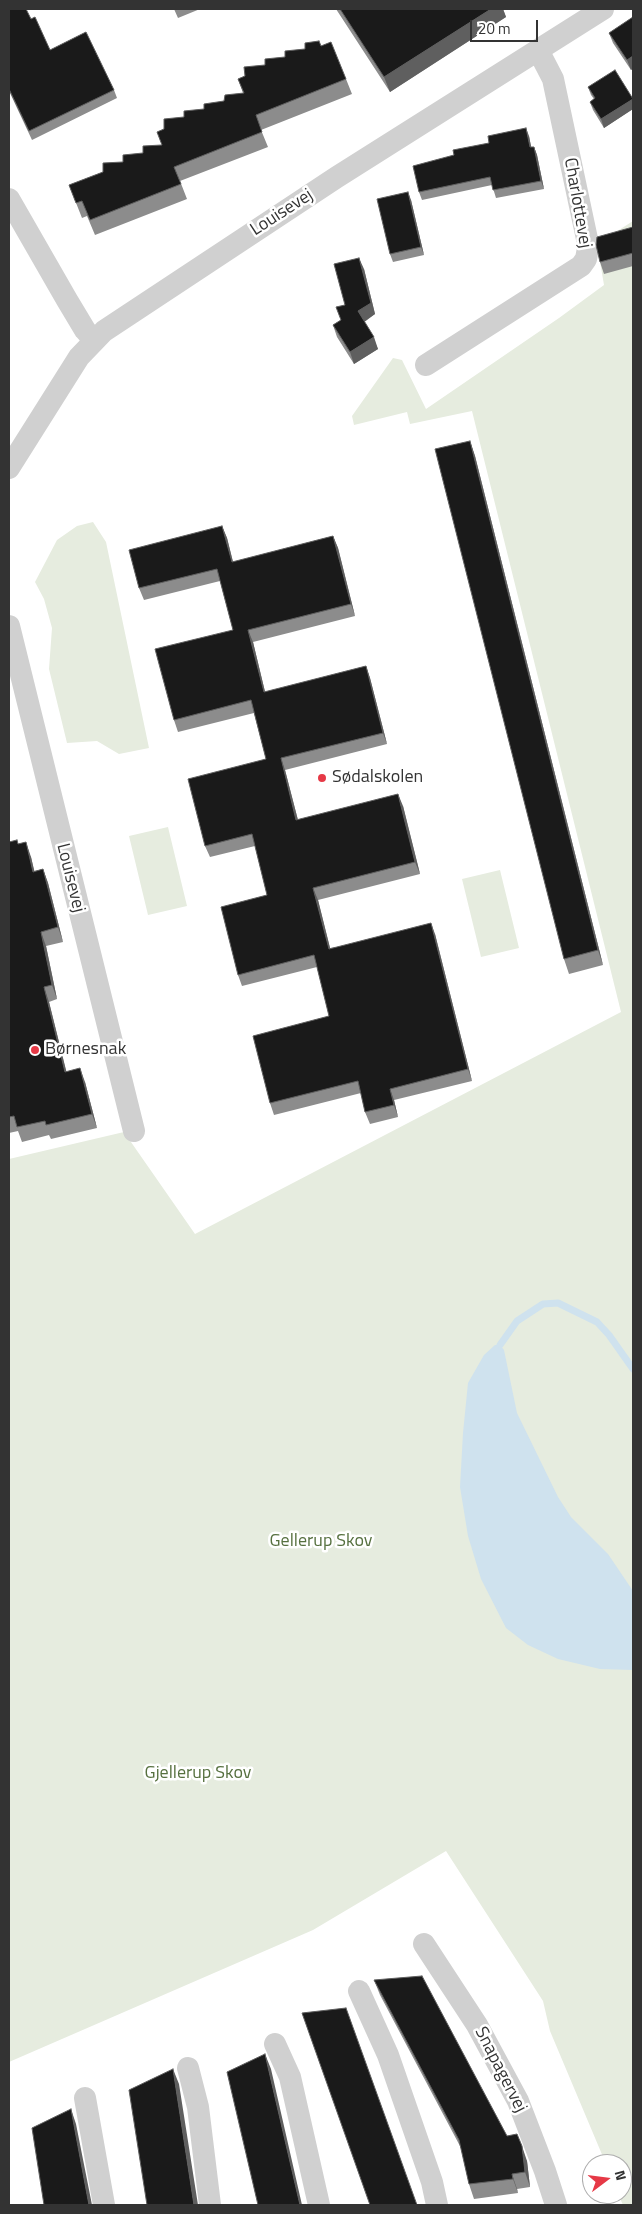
<!DOCTYPE html>
<meta charset="utf-8">
<style>
body{margin:0}
#map{position:relative;width:642px;height:2214px;overflow:hidden;background:#fff;font-family:"Titillium Web",sans-serif}
canvas{display:block}
.frame{position:absolute;inset:0;border:10px solid #333;pointer-events:none}
.north{position:absolute;left:582px;top:2154px;width:50px;height:50px;box-sizing:border-box;background:#fff;border:1px solid #adadad;border-radius:50%;rotate:75deg;font-size:14px;font-weight:700;line-height:20px;text-align:center;color:#333}
.north::after{content:'';display:block;margin:auto;width:18px;height:22px;background:#e63946;clip-path:polygon(50% 0,100% 100%,50% 72%,0 100%)}
.scale{position:absolute;left:470px;top:20px;width:68px;height:22px;box-sizing:border-box;border:2px solid #333;border-top:0;padding-left:6px;font-size:15px;line-height:18px;white-space:nowrap;color:#333;-webkit-text-stroke:4px #fff;paint-order:stroke}
</style>
<div id="map">
<canvas width="642" height="2214"></canvas>
<div class="frame"></div>
<div class="north">N</div>
<div class="scale">20 m</div>
</div>
<script>
const ctx = document.querySelector('canvas').getContext('2d');
ctx.lineJoin = 'round';
function fill(path, color) { ctx.fillStyle = color; ctx.fill(path, 'evenodd'); }
const shape = rows => new Path2D(rows.map(r => 'M' + r).join(''));
function stroke(path, color, width, dash) { ctx.strokeStyle = color; ctx.lineWidth = width; ctx.lineCap = dash ? 'butt' : 'round'; ctx.setLineDash(dash || []); ctx.stroke(path); }
function label(font, color, halo, rows, align = 'center') {
  ctx.font = font + ' "Titillium Web",sans-serif'; ctx.lineWidth = 5; ctx.setLineDash([]); ctx.textBaseline = 'middle'; ctx.strokeStyle = halo; ctx.fillStyle = color; for (const [text, x, y, turn = 0] of rows) {
    ctx.save(); ctx.translate(x, y); ctx.rotate((+turn || 0) * Math.PI / 180); ctx.textAlign = isNaN(turn) ? turn : align; if (halo) ctx.strokeText(text, 0, 0); ctx.fillText(text, 0, 0); ctx.restore();
  }
}
fill(shape([
 [633,221,633,2205,623,2205,618,2194,622,2194,622,2164,606,2164,550,2031,543,2001,446,1851,313,1930,9,2062,9,1159,124,1132,195,1234,621,1012,472,411,410,424,407,412,354,425,352,416,393,358,402,360,426,409,559,318,604,285,597,244],
 [93,522,106,542,149,748,119,754,97,741,67,743,49,669,52,628,44,599,35,582,57,540,77,526],
 [168,827,187,906,148,915,129,836],
 [500,870,519,948,481,957,462,879]
]), '#e6ecdf');
fill(shape([
 [495,1345,500,1345,504,1350,517,1413,558,1497,571,1517,608,1554,633,1591,633,1670,600,1669,558,1659,528,1645,506,1628,481,1579,468,1536,460,1487,463,1433,468,1383,484,1355]
]), '#cfe2ee');
stroke(shape([
 [500,1345,517,1321,543,1304,558,1303,597,1322,609,1335,633,1369]
]), '#cfe2ee', 7);
stroke(shape([
 [9,199,67,300,85,330,94,340],
 [426,365,581,266,586,259,588,248,587,239,553,79,538,50],
 [9,468,79,357,104,331,337,177,603,9],
 [9,626,134,1131],
 [424,1944,477,2025,518,2101,545,2171,556,2205],
 [359,1991,388,2055,432,2182,437,2205],
 [275,2044,290,2077,319,2205],
 [188,2068,198,2107,210,2205],
 [85,2098,104,2205]
]), '#d0d0d0', 22);
fill(shape([
 [9,9,31,19,50,50,114,90,117,98,32,140,9,91],
 [174,9,200,9,178,18],
 [336,9,503,9,506,17,390,92],
 [633,17,631,70,613,43,609,33],
 [321,46,346,79,352,94,261,130,268,147,180,181,187,199,95,235,87,216,82,218,69,185,103,172,123,162,162,145,164,129,184,117,243,93,238,79,245,76,265,65,305,49],
 [588,87,633,99,633,109,604,128,593,110,590,102,594,99,591,95],
 [529,136,531,147,534,147,537,155,544,189,496,198,492,185,422,200,419,192],
 [411,200,424,255,393,262,390,254],
 [633,227,633,266,604,274,600,262],
 [364,269,375,314,364,321,378,349,354,364,337,337,333,325,341,320,345,305],
 [470,441,475,456,603,965,569,974,564,959],
 [222,526,227,538,233,562,333,536,338,548,355,616,253,642,265,692,366,666,370,678,387,744,285,770,298,820,403,806,420,874,318,900,330,948,435,934,472,1081,394,1100,398,1117,370,1124,365,1112,361,1093,274,1115,270,1103,329,1016,317,967,242,986,238,975,267,895,255,846,210,857,205,846,266,759,254,713,178,732,174,720,233,630,220,581,144,600,139,588],
 [9,842,19,844,31,857,34,871,43,869,48,883,63,942,46,946,57,999,49,1002,66,1071,85,1082,97,1128,51,1139,49,1135,22,1142,18,1131,9,1133],
 [374,1980,507,2136,527,2161,530,2187,517,2189,518,2193,474,2199,469,2184,461,2148,380,1995]
]), '#8c8c8c');
fill(shape([
 [491,9,503,9,506,17,390,92,384,77],
 [633,56,633,69,631,70,627,60],
 [633,99,633,109,604,128,601,119],
 [526,128,529,136,533,156,530,147],
 [534,147,537,155,544,189,541,181],
 [408,192,411,200,424,255,421,247],
 [359,258,364,269,375,314,363,323,358,311],
 [374,337,378,349,354,364,350,352],
 [470,441,475,456,603,965,598,950],
 [222,526,227,538,236,574,232,562],
 [333,536,338,548,355,616,351,604],
 [248,630,253,642,268,704,264,692],
 [366,666,370,678,387,744,383,733],
 [281,758,285,770,301,832,296,820],
 [398,794,403,806,420,874,415,862],
 [26,842,31,857,38,886,33,872],
 [43,869,48,883,63,942,58,927],
 [313,888,318,900,333,960,329,949],
 [431,923,435,934,472,1081,468,1069],
 [41,932,46,946,57,999,52,985],
 [44,987,49,1002,70,1086,65,1072],
 [80,1068,85,1082,97,1128,92,1114],
 [390,1089,394,1100,398,1117,394,1105],
 [265,2054,271,2069,302,2205,300,2205],
 [173,2069,179,2084,198,2205,194,2205],
 [71,2109,76,2124,92,2205,89,2205],
 [522,2146,527,2161,530,2187,525,2172],
 [512,2174,517,2189,518,2193,513,2179]
]), '#5f5f5f');
const building = shape([
 [9,9,26,9,31,19,35,17,50,50,86,32,114,90,29,131,9,89,9,9],
 [340,9,491,9,384,77,340,9],
 [633,17,633,56,627,60,609,33,633,17],
 [319,41,321,46,331,42,346,79,256,115,262,132,174,167,181,184,90,220,82,201,76,203,69,185,103,172,103,163,123,162,123,155,143,153,143,146,162,145,157,132,164,129,164,119,184,117,184,111,204,109,204,104,224,101,225,95,244,93,238,79,245,76,244,67,265,65,265,59,285,57,285,51,305,49,305,43,319,41],
 [615,70,633,99,601,119,590,102,595,98,588,87,615,70],
 [526,128,530,147,534,147,541,181,493,190,490,177,419,192,413,166,454,155,453,150,489,143,488,136,526,128],
 [408,192,421,247,390,254,377,199,408,192],
 [633,227,633,253,600,262,596,245,597,237,633,227],
 [359,258,371,303,358,311,374,337,350,352,333,325,341,320,336,307,345,305,334,264,359,258],
 [470,441,598,950,564,959,435,449,470,441],
 [222,526,232,562,333,536,351,604,248,630,264,692,366,666,383,733,281,758,296,820,398,794,415,862,313,888,329,949,431,923,468,1069,390,1089,394,1105,365,1112,358,1081,270,1103,253,1036,329,1016,314,955,238,975,221,907,267,895,252,834,205,846,188,779,266,759,251,700,174,720,155,649,233,630,217,569,139,588,129,550,222,526],
 [17,840,18,844,26,842,33,872,43,869,58,927,41,932,52,985,44,987,65,1072,80,1068,92,1114,46,1125,45,1121,17,1127,14,1116,9,1117,9,842,17,840],
 [422,1976,507,2136,517,2134,522,2146,525,2172,512,2174,513,2179,469,2184,459,2140,374,1980,422,1976],
 [346,2008,417,2205,370,2205,302,2013,346,2008],
 [265,2054,300,2205,258,2205,227,2072,265,2054],
 [173,2069,194,2205,147,2205,129,2090,173,2069],
 [71,2109,89,2205,44,2205,32,2128,71,2109]
]);
fill(building, '#1a1a1a');
stroke(building, '#5f5f5f', 1);
for (const [x, y, r, color] of [
 [322,778,5,"#e63946"],
 [35,1050,5,"#e63946"]
]) { const dot = new Path2D(); dot.arc(x, y, r, 0, 2 * Math.PI); ctx.fillStyle = color; ctx.fill(dot); stroke(dot, '#fff', 2); }
label('18px', '#333', '#fff', [
 ["Charlottevej",577,203,80],
 ["Louisevej",282,213,-33],
 ["Louisevej",70,878,76],
 ["Snapagervej",500,2070,63]
]);
label('18px', '#333', '#fff', [
 ["Sødalskolen",332,778],
 ["Børnesnak",45,1050]
], 'left');
label('18px', '#56703f', '#fff', [
 ["Gellerup Skov",321,1542],
 ["Gjellerup Skov",198,1774]
]);
</script>
